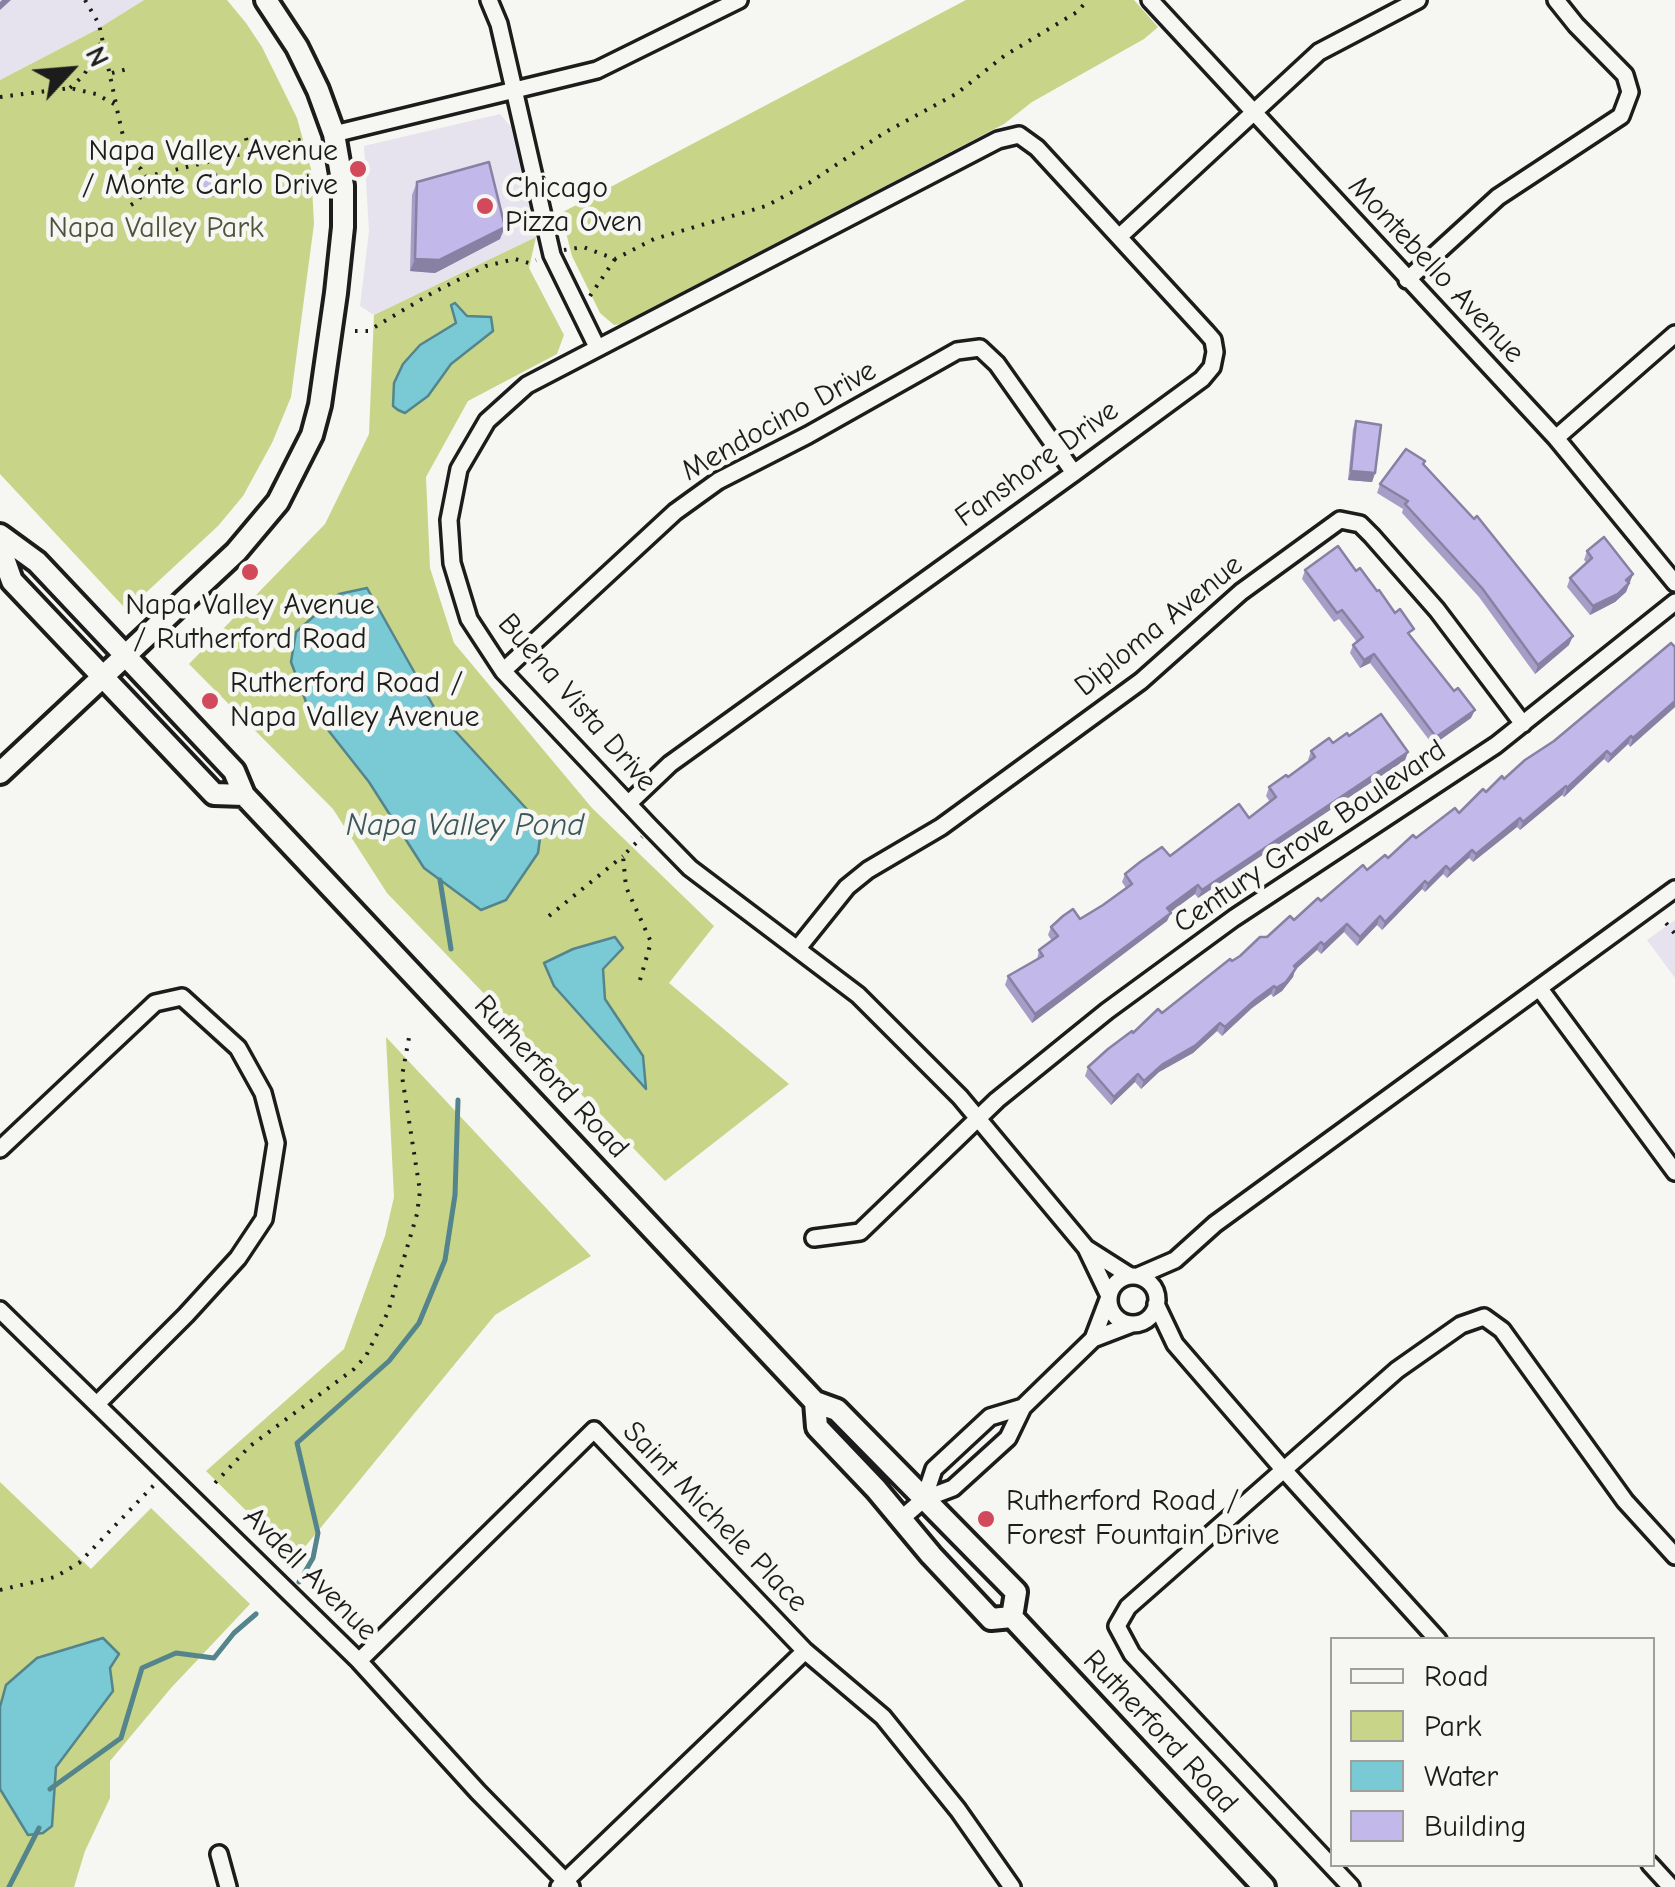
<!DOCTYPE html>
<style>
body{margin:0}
#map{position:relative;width:1675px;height:1887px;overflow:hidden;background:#f6f6f2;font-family:"Comic Neue",sans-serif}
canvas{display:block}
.legend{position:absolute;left:1330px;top:1637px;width:325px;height:230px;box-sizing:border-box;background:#f6f6f2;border:2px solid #9f9f9c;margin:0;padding:12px 18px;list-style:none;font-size:30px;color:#1c1c1c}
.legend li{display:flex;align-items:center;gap:20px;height:50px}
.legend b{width:50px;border:2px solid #9f9f9c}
.north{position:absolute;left:20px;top:20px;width:100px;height:100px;-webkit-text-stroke:8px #f6f6f2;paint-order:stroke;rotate:64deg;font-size:28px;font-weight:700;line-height:40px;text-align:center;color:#1c1c1c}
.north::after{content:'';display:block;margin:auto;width:35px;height:45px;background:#1c1c1c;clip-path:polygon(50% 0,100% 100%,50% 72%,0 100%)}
</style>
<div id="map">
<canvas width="1675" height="1887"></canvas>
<ul class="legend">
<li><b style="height:12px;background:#f6f6f2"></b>Road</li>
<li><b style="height:28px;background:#c8d488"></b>Park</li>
<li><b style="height:28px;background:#7acad6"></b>Water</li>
<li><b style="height:28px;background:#c2b8e9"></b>Building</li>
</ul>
<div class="north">N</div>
</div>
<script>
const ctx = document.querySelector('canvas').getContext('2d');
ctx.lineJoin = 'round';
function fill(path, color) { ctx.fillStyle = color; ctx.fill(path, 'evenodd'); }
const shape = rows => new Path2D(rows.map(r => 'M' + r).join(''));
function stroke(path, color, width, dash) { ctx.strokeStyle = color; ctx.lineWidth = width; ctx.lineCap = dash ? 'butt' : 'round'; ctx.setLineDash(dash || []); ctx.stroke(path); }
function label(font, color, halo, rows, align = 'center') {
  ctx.font = font + ' "Comic Neue",sans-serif'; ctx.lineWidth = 9; ctx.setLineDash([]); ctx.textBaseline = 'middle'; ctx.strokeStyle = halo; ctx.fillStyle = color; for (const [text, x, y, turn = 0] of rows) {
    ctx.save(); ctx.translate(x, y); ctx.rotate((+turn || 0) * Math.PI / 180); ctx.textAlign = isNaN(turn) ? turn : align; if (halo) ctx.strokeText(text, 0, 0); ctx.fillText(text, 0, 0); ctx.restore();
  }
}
fill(shape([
 [0,0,144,0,96,30,0,80],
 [500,114,511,127,536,237,374,315,360,306,369,231,364,146],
 [1675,920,1675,978,1647,940]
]), '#e6e3ef');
fill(shape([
 [144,0,227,0,246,23,262,47,297,118,311,169,314,224,291,397,272,443,243,496,218,526,138,600,123,606,0,474,0,80,96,30],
 [966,0,1134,0,1158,27,1144,39,1032,102,1004,124,723,271,622,324,614,325,600,313,572,256,561,213],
 [536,237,529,268,564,335,557,354,468,401,426,477,430,568,454,643,592,808,714,926,669,983,789,1084,665,1181,387,893,333,809,189,664,325,524,369,434,374,315],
 [386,1037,591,1256,495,1315,295,1559,206,1471,344,1349,385,1236,394,1197],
 [0,1482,91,1569,151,1508,250,1604,171,1688,110,1761,110,1798,85,1851,74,1887,0,1887]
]), '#c8d488');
const water = shape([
 [455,303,467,316,491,317,493,331,451,364,428,396,405,413,398,410,393,406,394,383,403,364,420,345,456,323,451,305,455,303],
 [367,588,435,709,534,817,541,831,538,853,506,900,481,910,424,868,369,782,306,702,291,662,296,632,339,594,367,588],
 [615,937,623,948,603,969,605,999,643,1056,646,1089,554,986,544,963,573,949,615,937],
 [103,1638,119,1654,110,1668,113,1691,56,1767,52,1826,43,1833,28,1835,0,1789,0,1707,6,1685,37,1658,103,1638]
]);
fill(water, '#7acad6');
stroke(water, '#54848c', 2.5);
stroke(shape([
 [440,880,451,949],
 [299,1582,313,1558,318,1533,297,1443,389,1361,419,1323,445,1260,455,1195,458,1100],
 [50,1789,121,1738,142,1668,176,1653,214,1658,234,1633,256,1614],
 [9,1887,39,1828]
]), '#54848c', 5);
const street = shape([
 [489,0,499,24,552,255,597,347],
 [1150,0,1556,438,1675,583],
 [334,134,597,70,739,0],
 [1119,237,1319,52,1418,0],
 [1407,280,1498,197,1621,116,1630,92,1625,75,1576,25,1556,0],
 [1556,438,1675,334],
 [503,671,675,512,718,481,808,435,957,351,980,348,997,364,1074,473],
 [628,804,670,764,1074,473,1202,379,1212,367,1215,352,1213,340,1206,332,1037,148,1019,135,998,140,527,385,487,421,459,469,449,520,452,563,469,619,503,671,649,826,690,868,858,995,960,1097,1086,1248,1109,1296],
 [798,948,847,887,868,870,941,827,1141,681,1241,592,1340,520,1360,524,1372,536,1437,610,1523,724],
 [1540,989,1675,1172],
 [0,1149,155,1003,182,997,238,1048,263,1093,276,1143,264,1219,238,1258,186,1315,97,1404],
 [814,1238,860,1232,997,1100,1107,1011,1234,918,1496,745,1675,602],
 [1086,1248,1130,1276],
 '1109 1300a24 24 0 1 1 48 0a24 24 0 1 1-48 0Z',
 [1138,1276,1175,1260,1215,1224,1675,889],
 [1156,1304,1175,1344,1283,1469,1438,1640],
 [0,1310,359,1661,478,1792,571,1887],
 [1093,1339,1109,1297],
 [924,1499,934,1469,990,1417,1023,1407],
 [901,1519,924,1499,953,1488,1008,1438,1023,1407,1093,1339,1132,1324],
 [359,1661,594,1430,805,1651,883,1717,958,1810,1012,1887],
 [219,1854,228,1887],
 [1650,1864,1671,1887],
 [559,1887,805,1651],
 [1351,1887,1132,1654,1117,1626,1128,1607,1397,1370,1461,1325,1484,1317,1502,1330,1625,1501,1675,1556]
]);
const secondary = shape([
 [0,535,37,562,155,687,234,771,244,795,815,1402,837,1410,1016,1592,1012,1617],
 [0,547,12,581,214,794,244,795],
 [0,773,236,552,278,502,312,435,320,405,336,293,343,227,343,186,334,134,318,90,297,47,266,0],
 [815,1402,817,1427,876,1489,931,1555,991,1619,1012,1617],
 [1012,1617,1264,1887]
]);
stroke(street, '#1c1c1c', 22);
stroke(secondary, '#1c1c1c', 28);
stroke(shape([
 [85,0,99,24,116,104],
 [112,73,131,68],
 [70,88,84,75,101,43],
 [0,97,70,88,96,94,116,105,128,158,141,169,145,183,139,200,126,208],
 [246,138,249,153],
 [115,157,128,158],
 [145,177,304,139],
 [564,250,583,247,615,259,654,239,766,206,809,183,884,133,956,94,1004,56,1077,12,1088,0],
 [590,296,615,259],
 [355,331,368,331,432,293,486,266,515,259,529,263,536,260],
 [549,916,623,856],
 [1666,923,1675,934],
 [640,980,651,942,626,887,623,856,642,837],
 [215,1483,250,1446,354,1369,366,1356,388,1312,417,1214,420,1191,402,1076,410,1032],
 [0,1590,55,1577,79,1563,155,1484]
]), '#1c1c1c', 4, [2.5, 8]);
stroke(street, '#f6f6f2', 15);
stroke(secondary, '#f6f6f2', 20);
fill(shape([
 [199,178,220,191,219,195,202,199,198,182],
 [417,182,500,239,435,273,410,271,412,195],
 [1356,421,1375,473,1372,482,1348,480,1353,429],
 [1423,465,1569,645,1535,674,1479,597,1402,513,1403,509,1377,493,1380,484],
 [1587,551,1633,574,1626,592,1615,602,1590,615,1567,587,1570,578,1587,563,1584,560],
 [1305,570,1356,571,1411,637,1471,718,1433,745,1370,663,1360,668,1350,653,1353,645,1357,642,1339,619,1334,622,1302,579],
 [1675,647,1675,707,1630,747,1628,744,1608,763,1604,759,1564,797,1562,795,1520,830,1517,827,1473,862,1469,858,1447,878,1443,874,1425,892,1422,889,1382,930,1377,925,1357,946,1344,932,1321,954,1317,950,1295,970,1293,977,1282,991,1273,997,1271,994,1252,1008,1222,1036,1217,1031,1193,1053,1159,1072,1141,1089,1135,1082,1111,1105,1085,1076,1088,1067,1232,961,1367,870,1388,858,1416,838,1459,813,1554,741],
 [1349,736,1408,752,1405,760,1198,898,1195,894,1170,912,1167,921,1032,1023,1005,985,1008,976,1037,960,1039,950,1052,941,1048,935,1051,927,1080,919,1103,905,1126,888,1122,882,1125,874,1170,856,1249,818,1270,802,1266,796,1269,787,1288,777,1309,761,1308,760,1311,751,1333,743]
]), '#a79ec8');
fill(shape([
 [2,0,11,0,0,10,0,2],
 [220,191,219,195,202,199,203,194],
 [505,227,500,239,435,273,410,271,415,259],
 [1351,471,1375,473,1372,482,1348,480],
 [1633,574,1626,592,1615,602,1590,615,1593,606],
 [1573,636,1569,645,1535,674,1538,665],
 [1374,654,1370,663,1360,668,1364,660],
 [1675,701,1675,707,1630,747,1633,738],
 [1475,710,1471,718,1433,745,1436,737],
 [1631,736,1628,744,1608,763,1611,755],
 [1607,751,1604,759,1564,797,1567,788],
 [1408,752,1405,760,1198,898,1202,890],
 [1566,786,1562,795,1520,830,1523,822],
 [1520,818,1517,827,1473,862,1476,854],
 [1472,850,1469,858,1447,878,1450,870],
 [1446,866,1443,874,1425,892,1428,884],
 [1425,881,1422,889,1382,930,1385,922],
 [1198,885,1195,894,1164,917,1167,908],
 [1171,913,1167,921,1032,1023,1035,1014],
 [1380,916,1377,925,1357,946,1360,937],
 [1347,924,1344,932,1321,954,1324,945],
 [1321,942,1317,950,1295,970,1293,977,1282,991,1273,997,1276,988,1294,966],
 [1274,986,1271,994,1252,1008,1222,1036,1225,1027,1255,1000],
 [1220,1023,1217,1031,1193,1053,1159,1072,1141,1089,1144,1081,1163,1064],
 [1138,1074,1135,1082,1111,1105,1114,1097]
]), '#8881a3');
const building = shape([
 [489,162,505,227,439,260,415,259,417,182,489,162],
 [216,174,220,191,203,194,199,178,216,174],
 [1356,421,1381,425,1375,473,1351,471,1356,421],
 [1406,449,1425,461,1423,464,1474,519,1477,516,1573,636,1538,665,1482,588,1405,504,1408,501,1380,484,1406,449],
 [1604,537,1633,574,1626,580,1629,583,1618,594,1593,606,1570,578,1592,558,1587,551,1604,537],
 [1338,546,1356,571,1360,568,1377,591,1379,590,1395,613,1400,609,1414,629,1408,633,1454,691,1458,688,1475,710,1436,737,1374,654,1364,660,1353,645,1363,637,1342,610,1337,613,1305,570,1338,546],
 [1671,643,1675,647,1675,701,1633,738,1631,736,1611,755,1607,751,1567,788,1566,786,1523,822,1520,818,1476,854,1472,850,1450,870,1446,866,1428,884,1425,881,1385,922,1380,916,1360,937,1347,924,1324,945,1321,942,1294,966,1296,968,1286,982,1276,988,1274,986,1255,1000,1225,1027,1220,1023,1196,1045,1163,1064,1144,1081,1138,1074,1114,1097,1088,1067,1108,1049,1132,1031,1133,1033,1158,1009,1162,1013,1230,959,1232,961,1240,956,1260,937,1267,937,1290,916,1294,920,1318,898,1321,901,1363,865,1367,870,1385,855,1388,858,1413,835,1416,838,1455,808,1459,813,1483,789,1486,792,1502,776,1504,779,1525,760,1554,741,1671,643],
 [1381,714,1408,752,1202,890,1198,885,1167,908,1171,913,1035,1014,1008,976,1043,956,1039,950,1058,936,1051,927,1063,916,1073,909,1080,919,1103,905,1132,884,1125,874,1140,862,1162,847,1170,856,1239,804,1249,818,1276,797,1269,787,1286,775,1288,777,1315,757,1311,751,1329,738,1333,743,1347,733,1349,736,1381,714]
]);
fill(building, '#c2b8e9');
stroke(building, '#8881a3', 2.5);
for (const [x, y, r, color] of [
 [358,169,10,"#d1495b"],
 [485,206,10,"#d1495b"],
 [250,572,10,"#d1495b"],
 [210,701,10,"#d1495b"],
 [986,1519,10,"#d1495b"]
]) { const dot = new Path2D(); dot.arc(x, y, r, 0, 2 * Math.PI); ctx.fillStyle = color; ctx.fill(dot); stroke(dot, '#f6f6f2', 4); }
label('30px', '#1c1c1c', '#f6f6f2', [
 ["Napa Valley Avenue",338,152,"right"],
 ["/ Monte Carlo Drive",338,186,"right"],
 ["Chicago",505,189],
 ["Pizza Oven",505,223],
 ["Napa Valley Avenue",250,606,"center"],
 ["/ Rutherford Road",250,640,"center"],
 ["Rutherford Road /",230,684],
 ["Napa Valley Avenue",230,718],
 ["Rutherford Road /",1006,1502],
 ["Forest Fountain Drive",1006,1536]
], 'left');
label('30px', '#50533c', '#f6f6f2', [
 ["Napa Valley Park",156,229]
]);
label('30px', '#1c1c1c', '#f6f6f2', [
 ["Montebello Avenue",1436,270,47],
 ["Mendocino Drive",779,421,-29],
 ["Fanshore Drive",1037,464,-36],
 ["Diploma Avenue",1159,626,-39],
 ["Buena Vista Drive",577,703,49],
 ["Century Grove Boulevard",1310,837,-34],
 ["Rutherford Road",551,1077,47],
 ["Saint Michele Place",715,1517,46],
 ["Avdell Avenue",310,1574,45],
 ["Rutherford Road",1160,1732,47]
]);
label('italic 32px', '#3d595d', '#f6f6f2', [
 ["Napa Valley Pond",465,826]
]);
</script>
